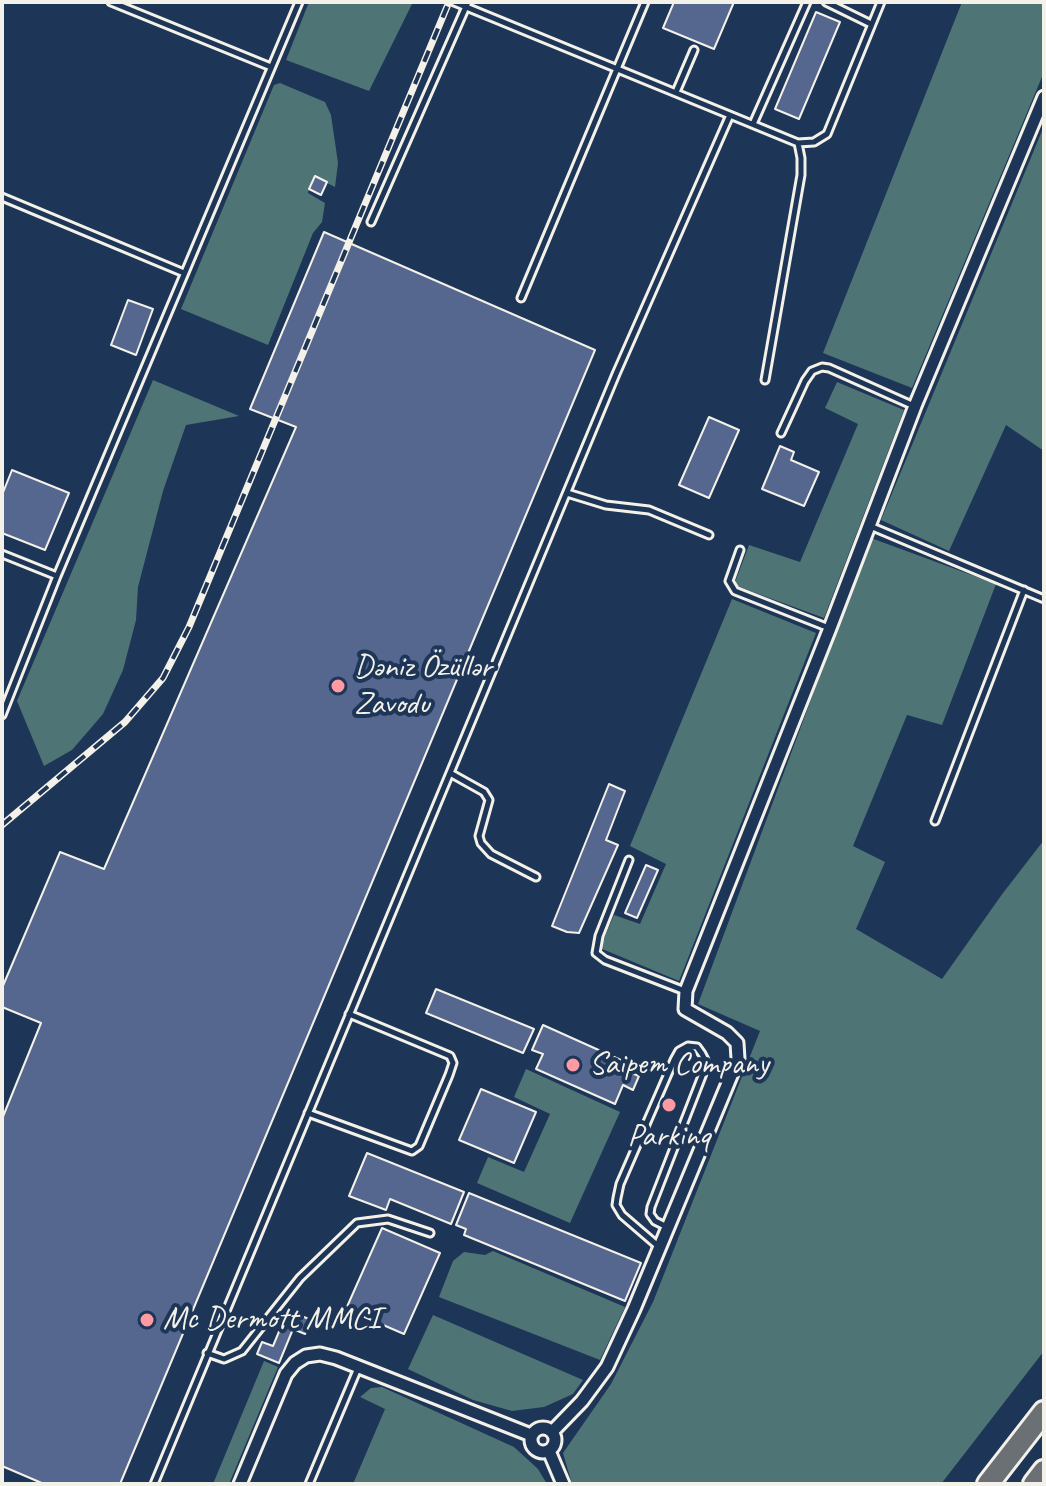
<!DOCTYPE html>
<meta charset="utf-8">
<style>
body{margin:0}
#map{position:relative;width:1046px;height:1486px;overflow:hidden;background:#1d3557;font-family:Caveat,sans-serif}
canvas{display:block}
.frame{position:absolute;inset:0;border:4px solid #f4f1e8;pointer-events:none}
</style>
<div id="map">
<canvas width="1046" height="1486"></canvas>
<div class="frame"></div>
</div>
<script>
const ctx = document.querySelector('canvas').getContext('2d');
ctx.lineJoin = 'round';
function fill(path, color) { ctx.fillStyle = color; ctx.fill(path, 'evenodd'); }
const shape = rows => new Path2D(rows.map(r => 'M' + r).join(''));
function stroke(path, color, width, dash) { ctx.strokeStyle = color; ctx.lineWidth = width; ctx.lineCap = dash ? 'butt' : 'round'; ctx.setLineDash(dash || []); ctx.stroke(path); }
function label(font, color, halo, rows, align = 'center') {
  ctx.font = font + ' Caveat,sans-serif'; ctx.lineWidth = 8; ctx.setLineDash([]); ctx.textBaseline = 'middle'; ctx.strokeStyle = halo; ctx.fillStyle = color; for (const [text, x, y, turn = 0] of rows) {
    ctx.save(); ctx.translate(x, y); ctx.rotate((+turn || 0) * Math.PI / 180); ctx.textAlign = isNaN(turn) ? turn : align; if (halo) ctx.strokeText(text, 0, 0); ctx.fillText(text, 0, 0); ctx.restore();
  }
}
fill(shape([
 [309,2,413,2,369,91,286,60],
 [962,2,1044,2,1044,72,912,388,823,353],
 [280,83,325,102,331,115,338,163,335,187,315,177,309,189,308,193,325,203,322,222,313,233,268,345,181,309,274,85],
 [1044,126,1044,451,1006,425,949,551,881,520],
 [153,380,239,416,186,425,163,491,138,587,136,620,123,670,103,714,72,750,44,766,17,701],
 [837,382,904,410,824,618,734,585,749,545,800,562,858,424,825,408],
 [871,538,996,584,942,725,907,715,853,846,885,862,856,929,942,979,1003,893,1044,840,1044,1351,941,1484,572,1484,563,1453,611,1384,653,1302,760,1031,698,1004],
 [732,599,816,633,679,981,600,948,614,915,640,924,666,864,630,846],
 [526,1069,620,1112,570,1223,477,1183,488,1157,524,1172,550,1114,514,1097],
 [493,1251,625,1307,600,1360,439,1297,453,1261,464,1252,485,1255],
 [433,1315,583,1380,573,1394,544,1407,512,1411,473,1400,408,1369],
 [264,1361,278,1367,229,1484,213,1484],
 [382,1387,514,1447,538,1469,547,1484,353,1484,385,1409,360,1397,371,1388]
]), '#4f7475');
const building = shape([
 [674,2,734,2,714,49,663,28,674,2],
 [816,12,840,22,799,119,775,109,816,12],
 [315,176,327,182,321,195,309,189,315,176],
 [324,232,595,350,120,1484,44,1484,2,1466,2,1119,41,1023,2,1007,2,988,60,852,104,869,296,427,250,409,324,232],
 [128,300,153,309,136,355,111,345,128,300],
 [709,417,739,430,709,498,679,485,709,417],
 [780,446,794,452,791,460,819,472,804,506,762,489,780,446],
 [12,470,69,493,45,550,2,533,2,495,12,470],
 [609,784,625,791,606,840,618,845,579,933,567,932,552,926,609,784],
 [646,865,658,870,637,918,625,913,646,865],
 [436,989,534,1029,523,1053,426,1013,436,989],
 [543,1025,632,1065,629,1072,639,1076,633,1090,623,1085,615,1104,536,1069,543,1054,532,1050,543,1025],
 [481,1089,536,1112,514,1163,459,1140,481,1089],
 [367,1153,464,1192,451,1224,390,1199,386,1210,349,1196,367,1153],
 [469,1193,641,1263,625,1301,464,1235,466,1229,456,1225,469,1193],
 [382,1228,440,1253,404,1334,346,1309,382,1228],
 [288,1310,311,1320,305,1334,293,1329,279,1363,257,1354,262,1342,273,1346,288,1310]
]);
fill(building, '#55678f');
stroke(building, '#f4f1e8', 2);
const service = shape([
 [111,2,271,67],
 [454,2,798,143,814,142,827,134,881,2],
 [826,2,871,24],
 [676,92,694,50],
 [753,124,807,2],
 [2,197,184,273],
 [371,222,468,2],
 [521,298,645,2],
 [765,380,801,175,801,158,798,143],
 [781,433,805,381,812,371,822,367,829,368,914,406],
 [567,493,606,505,649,510,709,535],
 [870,526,1044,599],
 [740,550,729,581,735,591,829,628],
 [2,554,57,576],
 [2,715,57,576,299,2],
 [450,773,484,792,489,800,479,836,481,843,491,854,536,877],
 [935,821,1024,590],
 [629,860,599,936,596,953,605,960,685,991],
 [308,1113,412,1151,419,1146,449,1075,453,1063,450,1056,349,1014],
 [658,1246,622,1215,616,1205,617,1198,620,1184,674,1060,679,1051,688,1046,697,1047,702,1054,705,1060,704,1071,651,1207,650,1214,655,1221,667,1227],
 [207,1353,224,1359,242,1351,300,1278,357,1223,388,1219,430,1233],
 [154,1484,616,374,730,115],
 [309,1484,358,1368]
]);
const minor = shape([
 '531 1440a12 12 0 1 1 24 0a12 12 0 1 1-24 0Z',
 [552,1432,582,1401,607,1367,634,1309,738,1059,737,1043,727,1033,685,1009,686,991,830,628,915,406,1044,97],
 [549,1451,563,1484],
 [240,1484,286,1374,295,1363,306,1356,320,1354,336,1358,531,1435]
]);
const motorway = shape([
 [988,1484,1044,1412],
 [1034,1484,1044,1471]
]);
stroke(service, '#f4f1e8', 11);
stroke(minor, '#f4f1e8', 17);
stroke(motorway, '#f4f1e8', 26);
stroke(service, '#1d3557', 5);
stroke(minor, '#1d3557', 11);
stroke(motorway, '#6a7074', 20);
const rail = shape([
 [2,825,125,722,163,678,189,627,449,2]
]);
stroke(rail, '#f4f1e8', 7);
stroke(rail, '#1d3557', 4, [12]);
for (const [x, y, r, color] of [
 [338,686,8,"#ff9aa2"],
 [573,1065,8,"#ff9aa2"],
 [669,1105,8,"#ff9aa2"],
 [147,1320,8,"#ff9aa2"]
]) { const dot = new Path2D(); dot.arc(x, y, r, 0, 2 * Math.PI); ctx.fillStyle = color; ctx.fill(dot); stroke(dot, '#1d3557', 3); }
label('32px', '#f4f1e8', '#1d3557', [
 ["Dəniz Özüllər",354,668],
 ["Zavodu",354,705],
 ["Saipem Company",589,1065],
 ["Parkinq",669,1137,"center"],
 ["Mc Dermott MMCI",163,1320]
], 'left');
</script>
